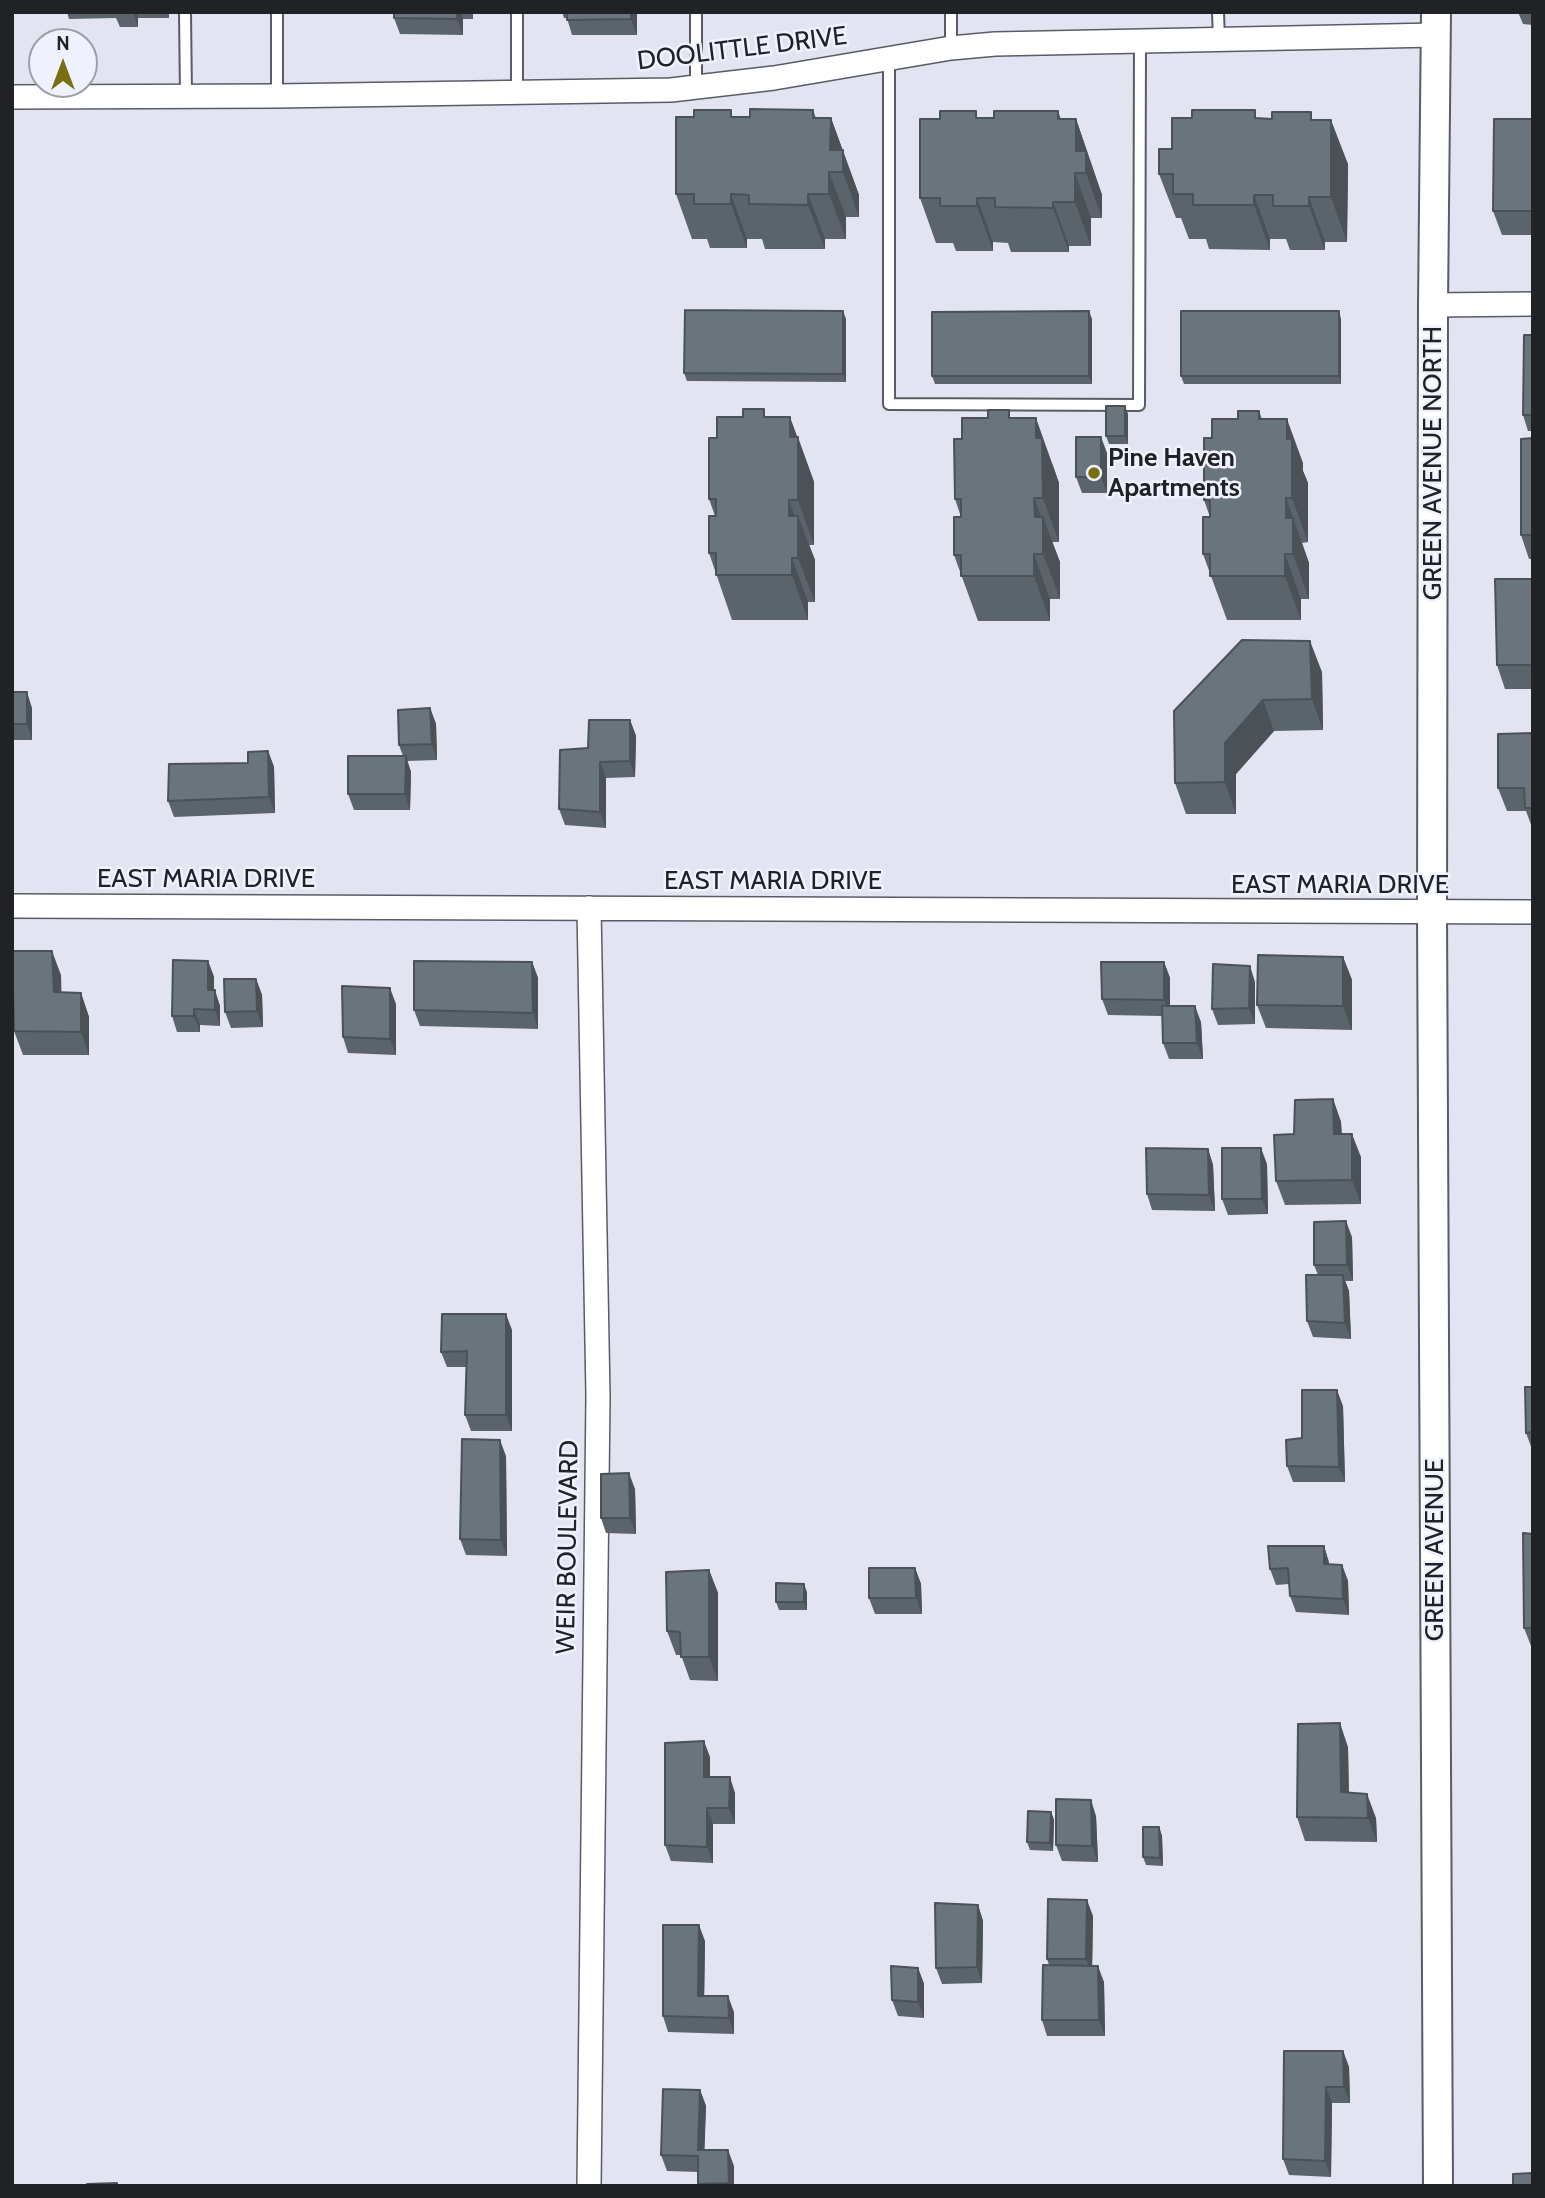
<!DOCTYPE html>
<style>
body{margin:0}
#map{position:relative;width:1545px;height:2198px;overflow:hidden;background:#e2e5f1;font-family:Cabin,sans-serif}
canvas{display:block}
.frame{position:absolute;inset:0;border:14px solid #212226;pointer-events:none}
.north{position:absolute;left:28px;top:28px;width:70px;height:70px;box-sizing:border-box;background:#eff2fe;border:2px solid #9d9fa8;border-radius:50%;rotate:0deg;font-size:19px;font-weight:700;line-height:28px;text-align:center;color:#212226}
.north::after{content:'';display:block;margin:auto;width:24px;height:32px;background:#787010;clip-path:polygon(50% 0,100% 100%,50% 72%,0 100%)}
</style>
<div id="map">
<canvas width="1545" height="2198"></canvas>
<div class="frame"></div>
<div class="north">N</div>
</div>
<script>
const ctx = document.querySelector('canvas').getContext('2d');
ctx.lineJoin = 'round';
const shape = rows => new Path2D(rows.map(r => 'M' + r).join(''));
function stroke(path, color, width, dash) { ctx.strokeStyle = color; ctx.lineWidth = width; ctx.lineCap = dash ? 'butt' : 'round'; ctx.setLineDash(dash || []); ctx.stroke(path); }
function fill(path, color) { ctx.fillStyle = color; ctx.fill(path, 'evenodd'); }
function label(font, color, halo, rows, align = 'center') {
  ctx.font = font + ' Cabin,sans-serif'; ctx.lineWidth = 5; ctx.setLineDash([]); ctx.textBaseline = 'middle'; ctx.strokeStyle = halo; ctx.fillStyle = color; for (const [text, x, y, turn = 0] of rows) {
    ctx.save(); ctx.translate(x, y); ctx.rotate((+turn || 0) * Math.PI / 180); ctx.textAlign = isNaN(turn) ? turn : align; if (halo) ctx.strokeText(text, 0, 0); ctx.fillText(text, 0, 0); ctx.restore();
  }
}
const service = shape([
 [185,12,186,96],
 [277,12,277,96],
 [696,12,696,87],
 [1218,12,1219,41],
 [951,48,951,12],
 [889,57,889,404,1139,405,1140,42],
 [517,92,517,12]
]);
const minor = shape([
 [12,97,277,96,671,90,774,78,951,48,995,44,1436,35],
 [1433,305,1533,304],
 [12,906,1533,912],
 [589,2186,598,1396,589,908]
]);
const tertiary = shape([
 [1436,12,1433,305,1432,913,1438,2186]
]);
stroke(service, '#595b65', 14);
stroke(minor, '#595b65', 26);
stroke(tertiary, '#595b65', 32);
stroke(service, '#fff', 10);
stroke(minor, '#fff', 23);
stroke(tertiary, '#fff', 28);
fill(shape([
 [67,12,169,12,169,18,138,18,138,27,120,27,116,18,69,19],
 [394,12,473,12,473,19,463,19,463,35,400,34,394,18],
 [562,12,637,12,637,35,572,35,567,18,564,18],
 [1518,12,1533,12,1533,25,1523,24],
 [813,110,816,118,831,118,859,195,859,217,846,217,846,239,825,239,825,249,765,249,762,239,747,239,747,248,710,248,707,239,692,239,676,194,733,117,750,117],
 [1058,111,1061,119,1076,119,1102,195,1102,218,1091,218,1091,246,1069,246,1069,252,1011,252,1008,243,993,242,993,251,956,251,953,243,936,243,920,198,979,118,994,118],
 [1258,118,1314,120,1348,164,1347,242,1325,242,1325,250,1290,250,1286,239,1270,239,1270,250,1209,249,1206,239,1189,239,1181,218,1176,218,1159,174,1172,149],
 [1533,119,1533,235,1502,235,1493,211],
 [846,319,846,382,687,381,684,373],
 [1092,319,1092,384,935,384,932,376],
 [1341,319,1341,384,1184,384,1181,376],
 [1533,335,1533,431,1528,431,1523,415],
 [1259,411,1262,419,1303,463,1303,471,1308,483,1308,542,1302,543,1309,563,1309,599,1301,599,1301,620,1227,620,1203,554,1210,517,1204,500,1212,438,1238,419],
 [1128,414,1128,444,1109,444,1106,436],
 [767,417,798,437,814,482,814,545,809,545,815,560,815,602,808,602,808,620,732,620,709,553,715,516,709,499,717,438],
 [1012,418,1052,463,1059,483,1059,542,1052,542,1060,562,1060,599,1050,599,1050,621,978,621,954,555,961,517,955,499,962,439],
 [1533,438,1533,559,1529,559,1521,535],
 [1107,453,1107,493,1082,493,1076,477],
 [1533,579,1533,689,1505,689,1497,665],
 [1322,672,1323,730,1274,731,1236,774,1236,814,1186,814,1175,783,1174,711],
 [12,692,32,708,32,740,12,740],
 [430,708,436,724,437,760,407,761,411,772,410,810,354,810,348,794,403,756,399,745],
 [630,720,636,736,635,777,606,778,606,828,565,825,559,809,588,748],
 [1533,733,1533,830,1526,811,1507,811,1498,788],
 [268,751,274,767,275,813,174,817,168,801,248,763],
 [1343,957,1352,980,1352,1030,1266,1028,1257,1005],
 [208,961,214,977,214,990,220,1006,220,1026,200,1025,200,1032,177,1032,172,1016],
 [532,962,538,978,538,1029,420,1026,414,1010],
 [1164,962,1170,978,1170,1006,1201,1022,1203,1059,1169,1059,1163,1043,1162,1016,1108,1015,1102,999],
 [61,975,61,993,81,993,89,1017,89,1055,23,1055,14,1031],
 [256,979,262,995,263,1027,231,1028,225,1012],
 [1255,982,1255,1024,1218,1025,1212,1009],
 [396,1004,396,1055,348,1053,343,1037],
 [1333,1099,1341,1122,1342,1134,1361,1157,1361,1204,1285,1205,1276,1181,1294,1134],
 [1208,1149,1213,1165,1215,1211,1152,1210,1147,1194],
 [1267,1164,1268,1214,1228,1215,1222,1199],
 [1352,1237,1353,1281,1345,1281,1349,1291,1351,1339,1313,1337,1307,1321,1318,1275,1314,1265],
 [512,1330,512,1431,471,1431,465,1415,466,1367,447,1367,441,1352],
 [1533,1387,1533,1452,1526,1433],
 [1343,1406,1345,1482,1293,1482,1287,1466,1302,1438],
 [506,1456,507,1556,466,1555,460,1539],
 [635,1489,636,1534,606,1533,601,1518],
 [1533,1534,1533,1651,1524,1628],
 [1324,1546,1329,1564,1342,1565,1348,1581,1349,1615,1296,1612,1290,1596,1289,1584,1276,1585,1270,1569],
 [915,1568,921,1584,922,1614,875,1614,869,1598],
 [709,1570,718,1593,718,1681,690,1680,681,1655,676,1655,667,1631],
 [807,1592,807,1610,779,1610,776,1602],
 [1348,1747,1349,1793,1376,1818,1377,1842,1305,1841,1297,1817],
 [710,1757,710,1777,735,1793,735,1824,713,1824,713,1863,671,1861,665,1845],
 [1051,1812,1054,1820,1053,1851,1030,1850,1027,1842],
 [1096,1816,1098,1862,1062,1861,1056,1845],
 [1159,1827,1162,1836,1163,1866,1146,1865,1143,1857],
 [978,1905,983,1921,982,1983,942,1984,936,1968],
 [1093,1916,1092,1966,1104,1982,1105,2036,1047,2036,1042,2020,1049,1965,1047,1959],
 [705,1941,704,1996,734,2012,734,2034,668,2032,663,2016],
 [918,1968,924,1984,924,2018,898,2016,892,2000],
 [1343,2051,1349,2067,1350,2103,1332,2103,1331,2177,1289,2175,1283,2159],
 [700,2090,706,2106,704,2150,734,2166,734,2186,698,2186,698,2172,667,2171,661,2155]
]), '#5b646b');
fill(shape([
 [133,12,136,12,138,18,138,27],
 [457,12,461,12,463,19,463,35,457,19],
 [631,12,637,12,637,35,631,19],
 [831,118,859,195,859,217,843,172,830,150],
 [1076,119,1102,195,1102,218,1086,173,1076,151],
 [1331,120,1348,164,1347,242,1331,197],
 [829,172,846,217,846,239,829,194],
 [1075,173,1091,218,1091,246,1075,202],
 [731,194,747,239,747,248,731,204],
 [808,194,825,239,825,249,808,205],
 [1254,195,1270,239,1270,250,1254,205],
 [1309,197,1325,242,1325,250,1309,206],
 [977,198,993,242,993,251,977,206],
 [1053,202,1069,246,1069,252,1053,208],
 [843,311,846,319,846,382,843,374],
 [1089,311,1092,319,1092,384,1089,376],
 [1339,311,1341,319,1341,384,1339,376],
 [1125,406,1128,414,1128,444,1125,436],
 [790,417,814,482,814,545,798,500,790,437],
 [1036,418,1059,483,1059,542,1043,498,1036,438],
 [1287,419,1303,463,1303,471,1308,483,1308,542,1292,498,1287,439],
 [1101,437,1107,453,1107,493,1101,477],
 [1034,498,1043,522,1043,517,1060,562,1060,599,1043,554,1035,517],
 [1286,498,1309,563,1309,599,1293,554,1286,518],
 [789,500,798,525,798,516,815,560,815,602,798,558,789,516],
 [1034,554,1050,599,1050,621,1034,576],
 [1285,554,1301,599,1301,620,1285,576],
 [792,558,808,602,808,620,792,575],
 [1310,641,1322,672,1323,730,1312,699],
 [27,692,32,708,32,740,27,724],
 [1263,700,1274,731,1236,774,1236,814,1225,782,1225,743],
 [430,708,436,724,437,760,432,744],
 [630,720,636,736,635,777,630,761],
 [268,751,274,767,275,813,269,797],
 [406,756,411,772,410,810,405,794],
 [600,762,606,778,606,828,600,812],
 [52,951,61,975,62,1016,54,992],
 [1343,957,1352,980,1352,1030,1343,1006],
 [208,961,214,977,214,1006,208,990],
 [532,962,538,978,538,1029,533,1013],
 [1164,962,1170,978,1170,1016,1164,1000],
 [1250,966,1255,982,1255,1024,1249,1008],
 [256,979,262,995,263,1027,257,1011],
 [390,988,396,1004,396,1055,390,1039],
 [215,990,220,1006,220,1026,215,1010],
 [81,993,89,1017,89,1055,81,1032],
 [1195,1006,1201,1022,1203,1059,1197,1043],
 [194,1009,200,1025,200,1032,194,1016],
 [1333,1099,1341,1122,1342,1157,1334,1134],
 [1352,1134,1361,1157,1361,1204,1352,1180],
 [1261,1148,1267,1164,1268,1214,1262,1199],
 [1208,1149,1213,1165,1215,1211,1209,1195],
 [1346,1221,1352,1237,1353,1281,1347,1265],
 [1343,1275,1349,1291,1351,1339,1345,1323],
 [506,1314,512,1330,512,1431,506,1415],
 [1337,1390,1343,1406,1345,1482,1339,1467],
 [500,1440,506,1456,507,1556,501,1540],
 [629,1473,635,1489,636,1534,630,1518],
 [1324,1546,1329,1562,1329,1580,1324,1564],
 [1342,1565,1348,1581,1349,1615,1343,1599],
 [915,1568,921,1584,922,1614,916,1598],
 [709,1570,718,1593,718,1681,709,1657],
 [804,1584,807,1592,807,1610,804,1602],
 [1340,1723,1348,1747,1349,1816,1341,1792],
 [704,1741,710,1757,710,1793,704,1777],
 [730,1777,735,1793,735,1824,729,1808],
 [1367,1794,1376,1818,1377,1842,1368,1818],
 [1091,1800,1096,1816,1098,1862,1092,1846],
 [707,1808,713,1824,713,1863,707,1847],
 [1051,1812,1054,1820,1053,1851,1050,1843],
 [1159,1827,1162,1836,1163,1866,1160,1858],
 [1087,1900,1093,1916,1092,1975,1086,1959],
 [978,1905,983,1921,982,1983,977,1967],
 [699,1925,705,1941,704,2012,698,1996],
 [1098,1966,1104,1982,1105,2036,1099,2020],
 [918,1968,924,1984,924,2018,918,2002],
 [728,1996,734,2012,734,2034,729,2018],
 [1343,2051,1349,2067,1350,2103,1344,2087],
 [1326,2087,1332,2103,1331,2177,1325,2161],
 [700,2090,706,2106,704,2166,698,2150],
 [728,2150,734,2166,734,2186,729,2186,729,2183]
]), '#4a5157');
const building = shape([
 [394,12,457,12,457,19,394,18,394,12],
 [567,12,631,12,631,19,567,20,567,12],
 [750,109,813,110,813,118,831,118,830,150,843,150,843,172,829,172,829,194,808,194,808,205,749,204,749,195,731,194,731,204,694,204,694,194,676,194,676,117,694,117,694,110,731,110,731,117,750,117,750,109],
 [1192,110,1255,110,1255,118,1272,119,1272,112,1311,112,1311,120,1331,120,1331,197,1309,197,1309,206,1273,206,1273,195,1254,195,1254,205,1193,205,1193,194,1173,194,1173,174,1159,174,1159,149,1172,149,1172,118,1192,118,1192,110],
 [940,111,976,111,976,118,994,118,994,111,1058,111,1058,119,1076,119,1076,151,1086,151,1086,173,1075,173,1075,202,1053,202,1053,208,995,207,995,198,977,198,977,206,940,206,940,198,920,198,920,119,940,119,940,111],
 [1494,119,1533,119,1533,211,1493,211,1494,119],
 [685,310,843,311,843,374,684,373,685,310],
 [1089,311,1089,376,932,376,932,312,1089,311],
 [1181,311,1339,311,1339,376,1181,376,1181,311],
 [1524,335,1533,335,1533,415,1523,415,1524,335],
 [1106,406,1125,406,1125,436,1106,436,1106,406],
 [743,409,764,409,764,417,790,417,790,437,798,437,798,500,789,500,789,516,798,516,798,558,792,558,792,575,716,575,716,553,709,553,709,516,716,516,716,499,709,499,709,438,717,438,717,417,743,417,743,409],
 [988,410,1009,410,1009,418,1036,418,1036,438,1042,438,1043,498,1034,498,1035,517,1043,517,1043,554,1034,554,1034,576,961,576,961,555,954,555,954,517,961,517,961,499,955,499,954,439,962,439,962,418,988,418,988,410],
 [1238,411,1259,411,1259,419,1287,419,1287,439,1292,439,1292,498,1286,498,1286,518,1293,518,1293,554,1285,554,1285,576,1210,576,1210,554,1203,554,1203,517,1210,517,1210,500,1204,500,1204,438,1212,438,1212,419,1238,419,1238,411],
 [1076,437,1101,437,1101,477,1076,477,1076,437],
 [1533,438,1533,535,1521,535,1521,439,1533,438],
 [1495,579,1533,579,1533,665,1497,665,1495,579],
 [1242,640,1310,641,1312,699,1263,700,1225,743,1225,782,1175,783,1174,711,1242,640],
 [12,692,27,692,27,724,12,724,12,692],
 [430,708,432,744,399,745,398,710,430,708],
 [589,720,630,720,630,761,600,762,600,812,559,809,560,750,588,748,589,720],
 [1533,733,1533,808,1525,808,1524,788,1498,788,1498,734,1533,733],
 [268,751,269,797,168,801,169,764,248,763,248,752,268,751],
 [348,756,406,756,405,794,348,794,348,756],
 [12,951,52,951,54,992,81,993,81,1032,14,1031,12,951],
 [1258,955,1343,957,1343,1006,1257,1005,1258,955],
 [173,960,208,961,208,990,215,990,215,1010,194,1009,194,1016,172,1016,173,960],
 [414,961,532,962,533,1013,414,1010,414,961],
 [1101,962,1164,962,1164,1000,1102,999,1101,962],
 [1213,964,1250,966,1249,1008,1212,1009,1213,964],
 [224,979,256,979,257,1011,225,1012,224,979],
 [342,986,390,988,390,1039,343,1037,342,986],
 [1162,1006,1195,1006,1197,1043,1163,1043,1162,1006],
 [1333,1099,1334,1134,1352,1134,1352,1180,1276,1181,1274,1135,1294,1134,1295,1100,1333,1099],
 [1146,1148,1208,1149,1209,1195,1147,1194,1146,1148],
 [1222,1148,1261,1148,1262,1199,1222,1199,1222,1148],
 [1346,1221,1347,1265,1314,1265,1314,1222,1346,1221],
 [1306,1275,1343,1275,1345,1323,1307,1321,1306,1275],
 [442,1314,506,1314,506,1415,465,1415,467,1351,441,1352,442,1314],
 [1525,1387,1533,1387,1533,1432,1526,1433,1525,1387],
 [1302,1390,1337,1390,1339,1467,1287,1466,1286,1440,1302,1438,1302,1390],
 [462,1439,500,1440,501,1540,460,1539,462,1439],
 [629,1473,630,1518,601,1518,601,1474,629,1473],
 [1523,1533,1533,1534,1533,1628,1524,1628,1523,1533],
 [1268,1546,1324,1546,1324,1564,1342,1565,1343,1599,1290,1596,1288,1568,1270,1569,1268,1546],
 [869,1568,915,1568,916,1598,869,1598,869,1568],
 [709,1570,709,1657,681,1657,680,1632,667,1631,666,1572,709,1570],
 [776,1583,804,1584,804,1602,776,1602,776,1583],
 [1340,1723,1341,1792,1367,1794,1368,1818,1297,1817,1298,1724,1340,1723],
 [704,1741,704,1777,730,1777,729,1808,707,1808,707,1847,665,1845,665,1743,704,1741],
 [1056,1799,1091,1800,1092,1846,1056,1845,1056,1799],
 [1028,1811,1051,1812,1050,1843,1027,1842,1028,1811],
 [1143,1827,1159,1827,1160,1858,1143,1857,1143,1827],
 [1048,1899,1087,1900,1086,1959,1047,1959,1048,1899],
 [935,1903,978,1905,977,1967,936,1968,935,1903],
 [663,1925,699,1925,698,1996,728,1996,729,2018,663,2016,663,1925],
 [1043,1965,1098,1966,1099,2020,1042,2020,1043,1965],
 [891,1966,918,1968,918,2002,892,2000,891,1966],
 [1284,2051,1343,2051,1344,2087,1326,2087,1325,2161,1283,2159,1284,2051],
 [663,2089,700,2090,698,2150,728,2150,729,2183,698,2184,698,2156,661,2155,663,2089],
 [1533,2173,1533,2186,1513,2186,1513,2174,1533,2173],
 [117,2183,117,2186,87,2186,87,2184,117,2183]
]);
fill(building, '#6a747c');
stroke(building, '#4a5157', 2);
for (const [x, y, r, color] of [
 [1094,473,7,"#787010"]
]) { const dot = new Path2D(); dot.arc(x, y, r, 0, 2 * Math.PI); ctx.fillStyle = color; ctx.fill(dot); stroke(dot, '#eff2fe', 2.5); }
label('26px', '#212226', '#eff2fe', [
 ["DOOLITTLE DRIVE",742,49,-7],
 ["GREEN AVENUE NORTH",1433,463,-90],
 ["EAST MARIA DRIVE",206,879],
 ["EAST MARIA DRIVE",773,881],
 ["EAST MARIA DRIVE",1340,885],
 ["WEIR BOULEVARD",568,1547,-89],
 ["GREEN AVENUE",1435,1550,-90]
]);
label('bold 26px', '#212226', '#eff2fe', [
 ["Pine Haven",1108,458],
 ["Apartments",1108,488]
], 'left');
</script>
